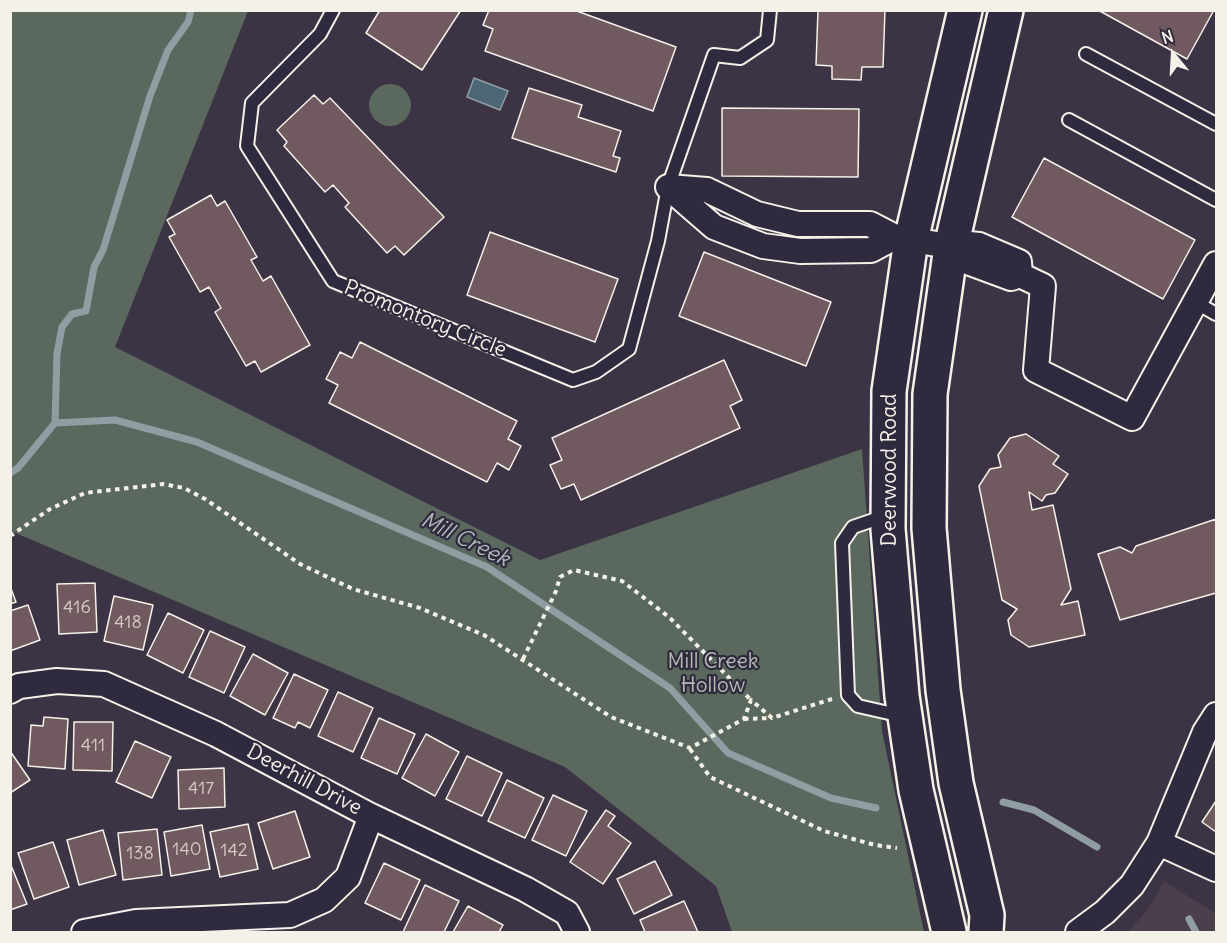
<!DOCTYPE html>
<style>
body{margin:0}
#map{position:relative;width:1227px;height:943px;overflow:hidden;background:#3c3444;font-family:Delius,sans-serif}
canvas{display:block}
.frame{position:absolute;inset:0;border:12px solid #f4f1e8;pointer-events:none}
.north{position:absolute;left:1143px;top:24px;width:60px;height:60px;-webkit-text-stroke:4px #2f2a3d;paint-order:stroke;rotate:342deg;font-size:16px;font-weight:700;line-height:24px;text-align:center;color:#f4f1e8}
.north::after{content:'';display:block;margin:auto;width:21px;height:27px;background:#f4f1e8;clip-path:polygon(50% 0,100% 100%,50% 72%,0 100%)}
</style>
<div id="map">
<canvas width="1227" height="943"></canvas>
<div class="frame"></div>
<div class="north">N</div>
</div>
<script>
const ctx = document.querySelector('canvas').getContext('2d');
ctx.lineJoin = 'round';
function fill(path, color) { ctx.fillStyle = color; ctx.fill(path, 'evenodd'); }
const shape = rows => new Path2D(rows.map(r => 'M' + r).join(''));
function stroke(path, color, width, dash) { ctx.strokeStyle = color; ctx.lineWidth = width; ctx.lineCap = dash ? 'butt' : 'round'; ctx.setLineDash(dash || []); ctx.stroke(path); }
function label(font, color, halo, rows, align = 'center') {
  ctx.font = font + ' Delius,sans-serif'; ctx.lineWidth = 4.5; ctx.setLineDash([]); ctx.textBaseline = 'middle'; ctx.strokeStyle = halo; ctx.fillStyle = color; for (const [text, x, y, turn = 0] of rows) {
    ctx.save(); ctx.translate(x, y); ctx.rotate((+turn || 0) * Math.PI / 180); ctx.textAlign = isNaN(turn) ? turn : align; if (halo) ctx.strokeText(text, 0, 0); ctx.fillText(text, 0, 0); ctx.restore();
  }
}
fill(shape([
 [1164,881,1216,914,1216,932,1128,932,1148,909]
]), '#4c3f4c');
fill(shape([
 [10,11,248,11,115,347,540,560,862,449,882,731,924,932,732,932,716,886,565,767,11,531],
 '369 105a21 21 0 1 1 42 0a21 21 0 1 1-42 0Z'
]), '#5a685e');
const water = shape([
 [474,78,508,91,500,110,467,97,474,78]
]);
fill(water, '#4d6676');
stroke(water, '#909ea4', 1.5);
stroke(shape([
 [55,423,57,354,62,327,72,314,86,311,94,267,103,250,150,96,168,50,188,22,191,10],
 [10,473,18,468,55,423,115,420,197,442,487,567,670,688,728,753,831,798,876,808],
 [1003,802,1034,810,1097,847],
 [1189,919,1196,932]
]), '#909ea4', 7);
const building = shape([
 [380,10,461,10,422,70,366,33,380,10],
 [489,10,574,10,676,47,653,111,485,51,493,29,483,25,489,10],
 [818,10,885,10,883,67,862,67,861,80,832,79,832,66,816,65,818,10],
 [1098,10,1214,10,1187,59,1098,10],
 [529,88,582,105,578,117,621,131,613,156,620,158,616,172,512,138,529,88],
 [314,95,323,104,330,98,444,217,404,255,395,246,387,253,345,207,349,203,333,185,325,192,284,146,287,142,277,130,314,95],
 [722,108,859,109,858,177,722,176,722,108],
 [1044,158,1195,240,1163,299,1012,217,1044,158],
 [211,195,217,206,225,201,257,257,251,260,263,281,271,276,310,345,261,372,255,361,246,366,215,312,221,308,209,287,200,292,169,237,175,234,167,220,211,195],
 [490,232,618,279,595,342,467,295,490,232],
 [704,252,831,302,806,366,679,316,704,252],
 [360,342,517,421,508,439,521,446,509,470,497,463,487,482,329,403,338,385,326,379,340,352,352,358,360,342],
 [724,360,742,400,730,406,740,428,581,500,574,484,561,489,550,465,562,460,552,438,724,360],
 [1026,434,1059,456,1053,464,1068,474,1055,493,1046,495,1042,501,1029,492,1032,510,1053,505,1071,589,1061,605,1078,601,1085,635,1029,647,1011,635,1008,620,1017,609,1002,600,979,486,990,469,1001,467,998,455,1010,438,1026,434],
 [1216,519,1216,593,1120,620,1098,554,1120,547,1132,553,1136,546,1216,519],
 [95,583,97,632,59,634,57,584,95,583],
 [10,586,16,602,10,604,10,586],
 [114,596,153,605,143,650,104,641,114,596],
 [28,605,40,640,10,651,10,611,28,605],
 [168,613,204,630,183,673,147,655,168,613],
 [210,631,245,647,224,693,189,677,210,631],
 [253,654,288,673,265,715,230,696,253,654],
 [294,674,328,690,310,728,298,722,295,728,273,718,294,674],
 [338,692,373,708,353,752,318,736,338,692],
 [44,717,68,719,65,769,28,766,31,725,43,726,44,717],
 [379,718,415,734,397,774,361,758,379,718],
 [74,722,113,722,112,771,73,770,74,722],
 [426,734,459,752,435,796,402,778,426,734],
 [135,741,171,757,152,798,116,782,135,741],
 [10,751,30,780,10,793,10,751],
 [467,756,502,773,482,816,446,799,467,756],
 [224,768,225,807,179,809,178,770,224,768],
 [507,780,544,798,525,838,488,821,507,780],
 [553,795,587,811,566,856,532,840,553,795],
 [1216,801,1216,832,1202,822,1216,801],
 [606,810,615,816,608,826,631,843,603,884,570,862,606,810],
 [295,811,310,857,273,869,258,823,295,811],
 [248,824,258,869,220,877,210,832,248,824],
 [202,825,210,869,171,876,164,832,202,825],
 [157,829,162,875,123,880,118,833,157,829],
 [103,830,116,875,79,885,67,840,103,830],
 [53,842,69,887,34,899,18,853,53,842],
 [655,861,672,895,634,914,617,879,655,861],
 [10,863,27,904,10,910,10,863],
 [384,863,420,880,401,920,365,903,384,863],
 [425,885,459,901,444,932,403,932,425,885],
 [684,901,698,932,645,932,640,920,684,901],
 [468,906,503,925,499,932,453,932,468,906]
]);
fill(building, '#715a5f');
stroke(building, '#f4f1e8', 1.5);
const lane = shape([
 [333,10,320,34,252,103,247,146,333,281,573,380,596,372,629,349,658,241,668,187,714,55,740,58,767,40,770,10],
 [1086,54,1216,124],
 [1069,120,1216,200],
 [1195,302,1216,314],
 [885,516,853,527,842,543,848,695,858,706,902,716]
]);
const street = shape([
 [668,187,707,190,757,214,798,224,870,224,895,237,960,248,969,244,979,245,1019,262,1020,275],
 [668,187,714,227,763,246,800,251,871,250,895,237],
 [960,248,965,261,1011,278,1020,275,1043,286,1036,370,1132,418,1216,264],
 [10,691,19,686,57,681,104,684,216,734,371,816,525,889,567,913,577,932],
 [1159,843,1216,869],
 [84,932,136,922,290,915,324,900,348,877,371,816],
 [1078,932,1105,912,1132,885,1159,843,1205,732,1216,715]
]);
const secondary = shape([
 [949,932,916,790,902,696,888,529,889,391,911,240,965,10],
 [986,932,987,915,956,783,943,690,929,528,930,394,951,247,1006,10]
]);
stroke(lane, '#f4f1e8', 16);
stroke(street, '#f4f1e8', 28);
stroke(secondary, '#f4f1e8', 38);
stroke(shape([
 [10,536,50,509,85,493,163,484,184,488,205,499,300,564,353,589,420,608,484,635,611,717,690,748,744,719,751,700,772,718,832,699],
 [523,659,556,591,560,577,574,570,622,581,669,617,751,700],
 [744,719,772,718],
 [690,749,710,777,824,831,875,845,897,848]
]), '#f4f1e8', 4, [4.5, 4.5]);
stroke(lane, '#2f2a3d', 12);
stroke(street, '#2f2a3d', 24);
stroke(secondary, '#2f2a3d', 33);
label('18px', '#d3cbc6', null, [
 ["416",77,608],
 ["418",128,623],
 ["411",93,746],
 ["417",201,789],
 ["140",187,850],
 ["142",234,851],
 ["138",140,854]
]);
label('21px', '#f4f1e8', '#2f2a3d', [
 ["Promontory Circle",425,319,22],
 ["Deerwood Road",890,470,-90],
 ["Deerhill Drive",304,780,28]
]);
label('21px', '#b6bab1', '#2f2a3d', [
 ["Mill Creek",713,662],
 ["Hollow",713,686]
]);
label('italic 22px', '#b1b9ba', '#2f2a3d', [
 ["Mill Creek",465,540,26]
]);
</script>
